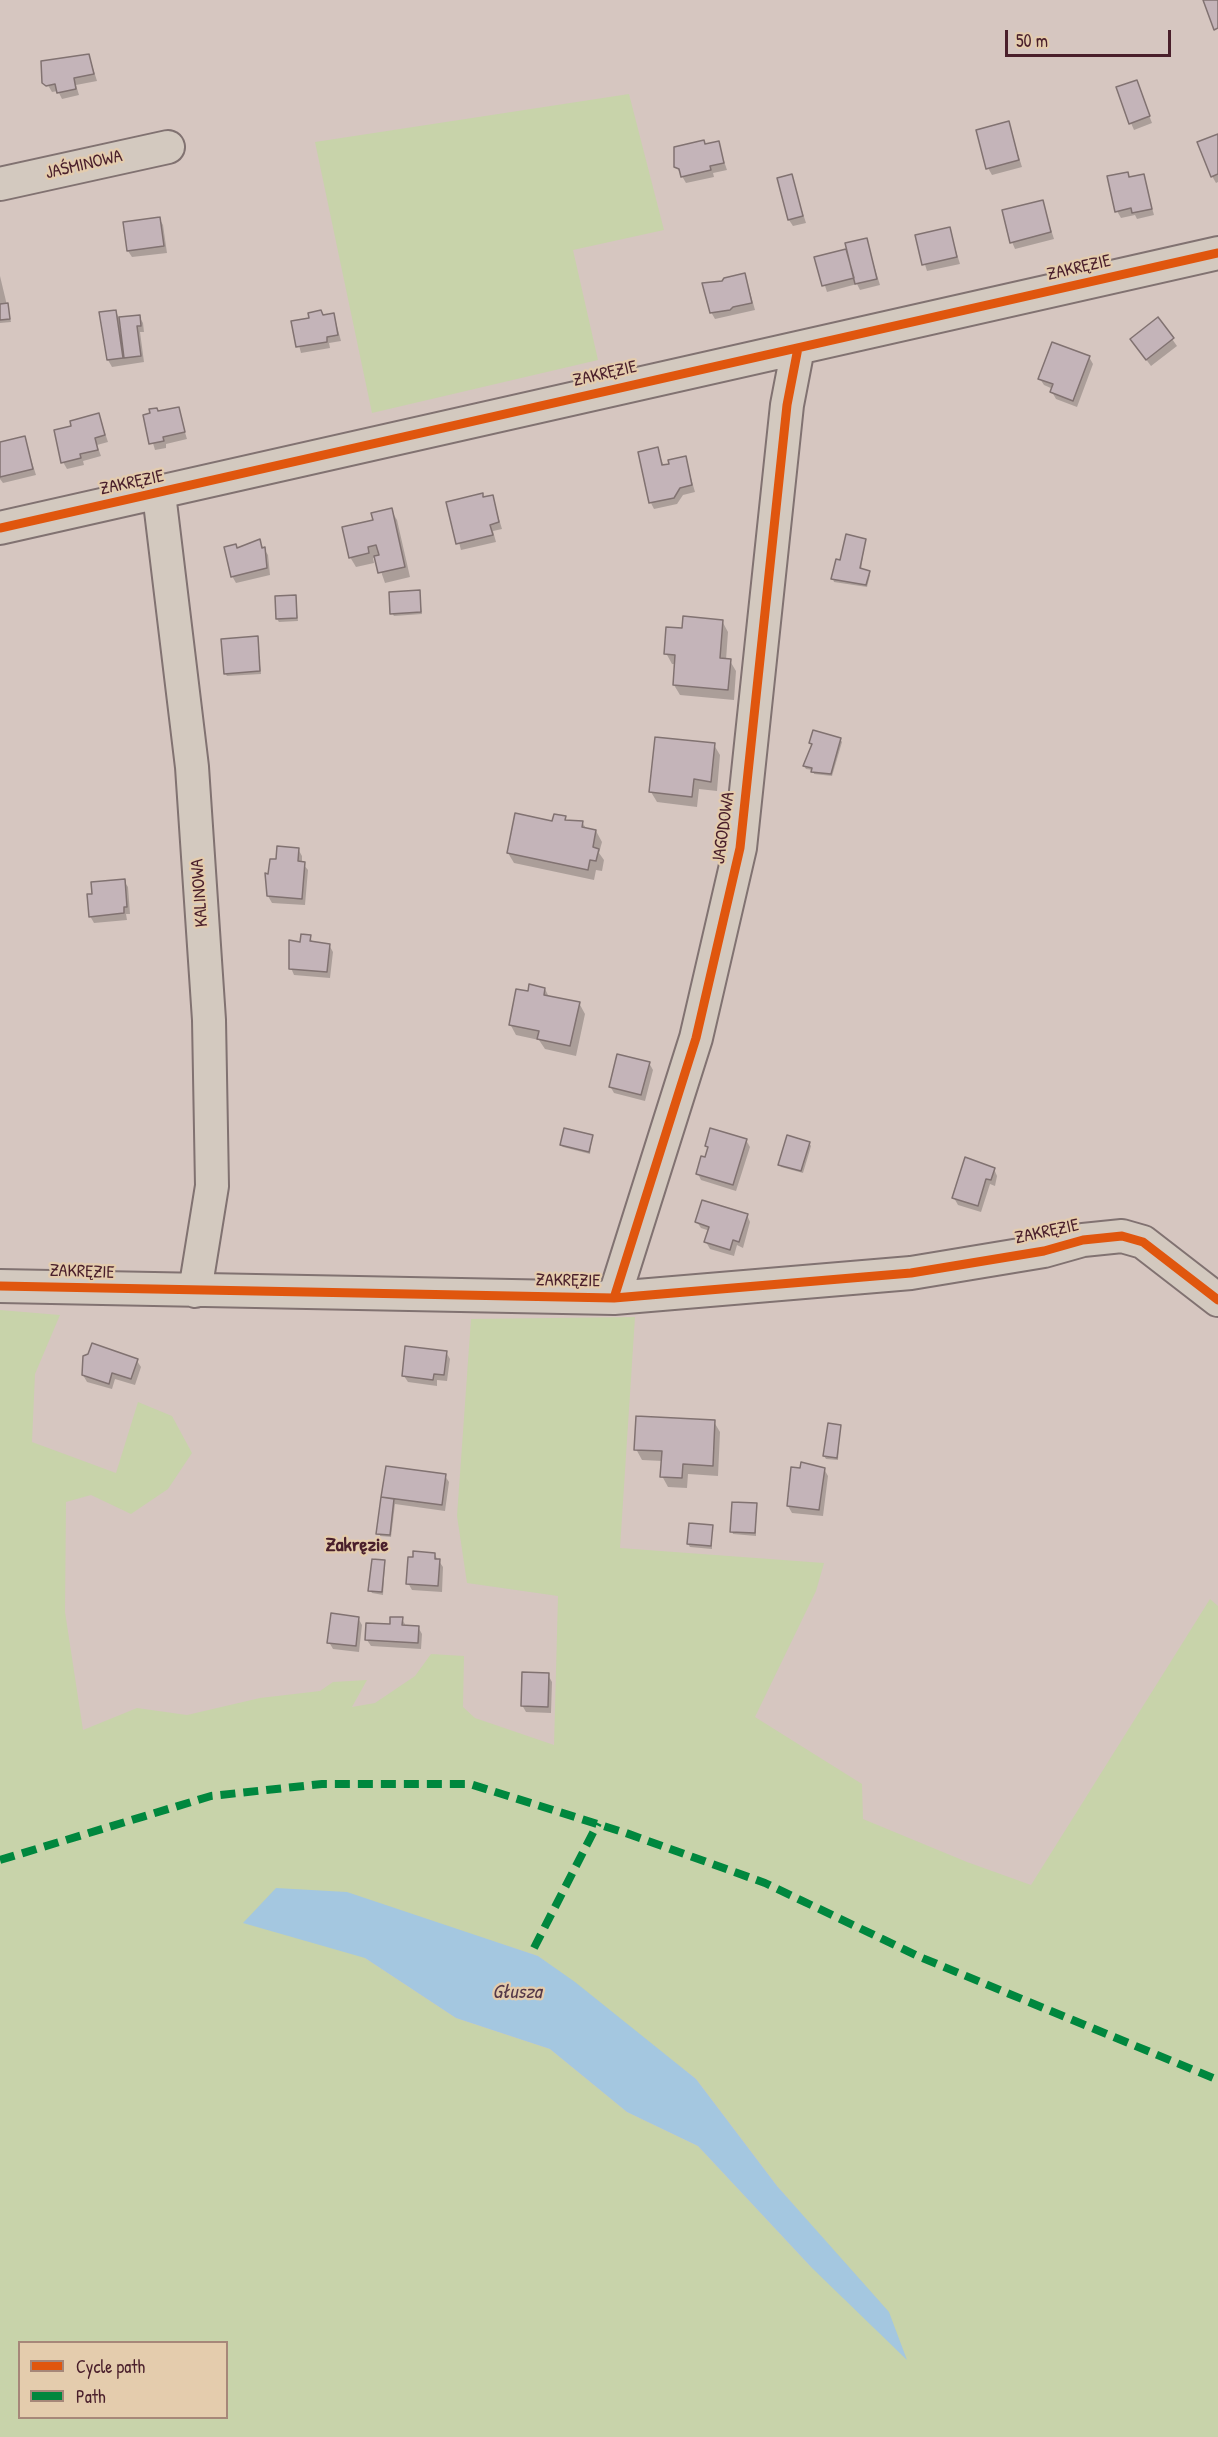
<!DOCTYPE html>
<meta charset="utf-8">
<style>
body{margin:0}
#map{position:relative;width:1218px;height:2437px;overflow:hidden;background:#d6c6c0;font-family:"Patrick Hand",sans-serif}
canvas{display:block}
.legend{position:absolute;left:18px;top:2341px;width:210px;height:78px;box-sizing:border-box;background:#e4ccad;border:2px solid #a68779;margin:0;padding:8px 10px;list-style:none;font-size:18px;color:#4a1f2b}
.legend li{display:flex;align-items:center;gap:12px;height:30px}
.legend b{width:30px;border:2px solid #a68779}
.scale{position:absolute;left:1005px;top:30px;width:166px;height:27px;box-sizing:border-box;border:3px solid #4a1f2b;border-top:0;padding-left:8px;font-size:18px;line-height:21px;white-space:nowrap;color:#4a1f2b;-webkit-text-stroke:4px #e4ccad;paint-order:stroke}
</style>
<div id="map">
<canvas width="1218" height="2437"></canvas>
<ul class="legend">
<li><b style="height:8px;background:#e0560e"></b>Cycle path</li>
<li><b style="height:8px;background:#00873e"></b>Path</li>
</ul>
<div class="scale">50 m</div>
</div>
<script>
const ctx = document.querySelector('canvas').getContext('2d');
ctx.lineJoin = 'round';
function fill(path, color) { ctx.fillStyle = color; ctx.fill(path, 'evenodd'); }
const shape = rows => new Path2D(rows.map(r => 'M' + r).join(''));
function stroke(path, color, width, dash) { ctx.strokeStyle = color; ctx.lineWidth = width; ctx.lineCap = dash ? 'butt' : 'round'; ctx.setLineDash(dash || []); ctx.stroke(path); }
function label(font, color, halo, rows, align = 'center') {
  ctx.font = font + ' "Patrick Hand",sans-serif'; ctx.lineWidth = 4.5; ctx.setLineDash([]); ctx.textBaseline = 'middle'; ctx.strokeStyle = halo; ctx.fillStyle = color; for (const [text, x, y, turn = 0] of rows) {
    ctx.save(); ctx.translate(x, y); ctx.rotate((+turn || 0) * Math.PI / 180); ctx.textAlign = isNaN(turn) ? turn : align; if (halo) ctx.strokeText(text, 0, 0); ctx.fillText(text, 0, 0); ctx.restore();
  }
}
fill(shape([
 [629,94,664,230,573,250,598,360,372,413,315,142],
 [0,1310,60,1315,35,1374,32,1442,116,1473,138,1402,172,1416,192,1453,168,1489,131,1514,91,1495,66,1502,65,1612,83,1730,137,1708,187,1715,260,1698,320,1691,333,1682,367,1680,352,1707,375,1703,415,1676,431,1654,464,1656,463,1707,475,1718,554,1745,558,1596,467,1583,457,1516,471,1319,635,1317,620,1548,824,1563,816,1591,755,1717,862,1784,863,1819,967,1862,1031,1885,1210,1599,1218,1606,1218,2437,0,2437],
 [473,1935,538,1956,696,2079,777,2186,828,2245,812,2268,698,2146,627,2112,550,2049,456,2018,365,1958],
 [20,2342,226,2342,226,2418,20,2418]
]), '#c8d3aa');
fill(shape([
 [276,1888,347,1892,538,1956,575,1982,696,2079,777,2186,889,2312,907,2360,812,2268,698,2146,627,2112,550,2049,456,2018,365,1958,243,1923]
]), '#a4c7e0');
fill(shape([
 [89,55,97,81,76,85,79,95,62,99,58,91,52,92,43,77],
 [1136,82,1152,123,1134,130,1131,123],
 [1008,123,1022,167,992,175,988,168],
 [1218,135,1218,182,1216,183,1212,176],
 [718,143,727,170,713,173,714,177,686,183,676,166,705,145],
 [1127,173,1130,179,1143,176,1154,215,1137,219,1135,215,1121,218,1117,211],
 [791,176,806,223,793,226,789,220],
 [1042,201,1054,239,1015,249,1012,242],
 [159,218,163,225,167,253,132,257,128,251],
 [949,228,960,264,927,271,916,236],
 [866,239,880,285,860,290,857,284,827,292,816,258,848,250],
 [745,274,755,310,715,319,711,312,723,283],
 [0,276,11,322,0,323],
 [115,311,120,319,139,316,143,323,144,332,140,332,144,362,112,367,108,360,101,313],
 [334,315,341,341,329,343,330,348,301,353,293,322],
 [1158,319,1177,346,1151,366,1136,346],
 [1089,357,1093,364,1077,407,1056,399,1052,392,1053,389,1044,385,1040,379],
 [178,409,187,439,166,444,166,448,155,450,145,416],
 [99,415,108,442,97,445,101,456,83,461,84,465,67,469,63,462,73,427],
 [24,437,36,475,3,483,0,479,0,443],
 [657,449,664,466,685,457,695,492,683,495,677,504,654,509,651,503],
 [482,495,484,498,492,496,502,529,493,531,496,542,461,550,448,503],
 [391,510,397,520,410,577,385,583,376,557,373,558,374,563,356,567,350,557,375,522],
 [865,540,861,570,870,575,867,587,834,582,833,579,841,562],
 [259,541,268,555,270,575,236,583,232,576,237,549],
 [419,591,422,614,394,616,392,613],
 [295,597,298,621,279,622,277,619],
 [722,621,728,632,726,660,730,661,736,671,734,700,680,695,674,685,676,664,672,664,666,653,683,630],
 [257,637,261,674,227,676,225,673],
 [840,739,842,742,832,776,814,774,813,770,806,769,804,766,813,746,811,742],
 [714,745,720,755,717,791,699,789,697,807,657,802,651,792],
 [565,818,567,821,582,822,587,830,596,831,602,842,599,853,604,860,602,871,596,870,594,880,514,863,508,853],
 [298,849,302,856,302,863,308,870,305,905,272,903,268,896,270,875,277,861],
 [124,881,128,887,130,914,126,914,127,920,94,923,90,916,94,895],
 [310,937,313,943,329,945,333,952,330,978,294,975,291,968,301,944],
 [545,989,549,997,579,1003,585,1014,576,1056,545,1049,539,1040,516,1035,510,1024,529,993],
 [649,1063,653,1070,645,1101,614,1093,610,1086],
 [592,1137,590,1154,563,1147,561,1145],
 [746,1140,750,1147,736,1191,701,1180,698,1174,706,1159,709,1150,706,1146],
 [809,1143,811,1146,803,1173,781,1167,780,1164],
 [994,1169,997,1176,995,1186,990,1184,981,1212,958,1205,954,1198],
 [747,1215,750,1222,743,1248,737,1245,734,1256,710,1249,706,1242,710,1231,701,1228,697,1222],
 [93,1345,137,1361,141,1367,135,1385,115,1379,112,1389,87,1382,83,1375],
 [446,1352,450,1359,447,1381,437,1380,437,1386,408,1382,404,1376],
 [714,1422,720,1432,718,1476,688,1474,687,1488,668,1487,662,1476,663,1461,642,1460,636,1449],
 [840,1427,838,1460,826,1459,824,1456],
 [387,1467,445,1476,449,1482,445,1511,395,1504,391,1537,380,1536],
 [824,1469,828,1476,823,1516,792,1513,788,1506],
 [756,1505,756,1536,733,1534,732,1531],
 [712,1527,712,1549,690,1547,688,1544],
 [434,1554,443,1567,442,1592,412,1590,408,1583],
 [385,1561,383,1595,372,1593,370,1590],
 [358,1618,362,1625,359,1652,333,1649,329,1642],
 [402,1619,406,1626,418,1627,422,1634,421,1649,371,1646,367,1640],
 [548,1675,552,1682,551,1713,526,1712,522,1705]
]), '#0003');
const building = shape([
 [1203,0,1218,0,1218,28,1214,30,1203,0],
 [89,54,94,74,74,78,76,89,57,93,55,84,46,86,42,83,41,61,89,54],
 [1137,80,1150,116,1129,124,1116,87,1137,80],
 [1009,121,1019,160,986,169,976,130,1009,121],
 [1218,134,1218,174,1211,177,1197,142,1218,134],
 [704,140,705,144,719,141,724,163,710,166,711,170,681,177,679,169,674,167,674,147,704,140],
 [1128,172,1129,177,1144,174,1152,209,1132,213,1131,208,1115,212,1107,176,1128,172],
 [792,174,803,216,788,220,777,178,792,174],
 [1043,200,1051,232,1010,243,1002,210,1043,200],
 [160,217,164,246,127,251,123,222,160,217],
 [950,227,957,257,922,265,915,235,950,227],
 [867,238,877,279,855,284,845,243,867,238],
 [846,249,854,278,822,286,814,257,846,249],
 [745,273,752,303,733,307,730,310,710,313,702,283,722,281,724,278,745,273],
 [8,303,10,319,0,320,0,304,8,303],
 [116,310,123,358,107,360,99,312,116,310],
 [321,310,323,315,334,313,338,335,327,337,327,342,296,347,291,321,309,318,308,313,321,310],
 [140,315,141,326,137,326,141,356,124,358,119,317,140,315],
 [1158,317,1174,338,1146,360,1130,339,1158,317],
 [1052,342,1090,356,1073,401,1050,392,1053,384,1038,379,1052,342],
 [179,407,185,432,163,437,164,441,149,444,143,415,150,413,149,409,157,408,158,411,179,407],
 [99,413,105,435,95,438,98,450,80,454,81,458,61,463,54,430,71,426,70,421,99,413],
 [25,436,33,469,0,477,0,442,25,436],
 [658,447,662,465,669,464,668,460,686,456,692,485,680,488,674,498,649,503,638,452,658,447],
 [483,493,483,497,493,495,499,522,490,525,493,535,456,544,446,502,483,493],
 [392,508,405,567,378,573,374,556,379,555,376,545,368,547,369,553,349,558,342,527,373,520,371,513,392,508],
 [846,534,866,539,860,568,870,571,866,585,831,579,836,559,840,560,846,534],
 [260,539,262,548,265,547,267,568,231,577,224,547,236,544,237,548,260,539],
 [420,590,421,612,390,614,389,592,420,590],
 [296,595,297,618,276,619,275,596,296,595],
 [683,616,723,620,720,658,731,659,728,690,673,685,675,655,664,654,666,627,682,628,683,616],
 [258,636,260,671,224,674,221,639,258,636],
 [813,730,841,738,831,774,811,772,812,768,803,766,812,744,809,743,813,730],
 [655,737,715,743,711,782,694,779,692,797,649,792,655,737],
 [515,813,552,821,554,814,566,816,565,820,583,821,582,827,596,830,593,847,599,849,596,861,590,860,588,870,507,853,515,813],
 [277,846,299,848,298,861,305,862,302,899,267,896,265,873,268,874,270,859,276,859,277,846],
 [125,879,127,907,124,907,124,913,89,917,87,894,92,894,91,882,125,879],
 [301,934,311,935,310,941,330,944,327,972,289,969,289,940,300,942,301,934],
 [529,984,545,988,544,995,580,1002,570,1046,537,1039,539,1031,509,1025,516,989,528,991,529,984],
 [617,1054,650,1062,641,1095,609,1087,617,1054],
 [564,1128,593,1135,589,1152,560,1145,564,1128],
 [710,1128,747,1139,733,1185,696,1174,701,1156,705,1157,708,1147,705,1146,710,1128],
 [787,1135,810,1142,801,1171,778,1165,787,1135],
 [965,1157,995,1168,991,1180,986,1179,978,1206,952,1198,965,1157],
 [702,1200,748,1214,739,1242,733,1240,730,1250,704,1242,709,1227,695,1222,702,1200],
 [92,1343,138,1359,131,1379,112,1373,109,1384,82,1375,83,1356,88,1354,92,1343],
 [405,1346,447,1351,444,1375,434,1374,433,1380,402,1376,405,1346],
 [636,1416,715,1420,713,1466,683,1464,682,1478,660,1477,662,1451,634,1450,636,1416],
 [828,1423,841,1425,837,1458,823,1456,828,1423],
 [801,1462,825,1468,819,1510,787,1506,791,1467,800,1468,801,1462],
 [386,1466,446,1474,442,1505,381,1497,386,1466],
 [381,1497,394,1499,390,1535,376,1534,381,1497],
 [732,1502,757,1503,755,1533,730,1532,732,1502],
 [689,1523,713,1525,711,1546,687,1544,689,1523],
 [413,1551,435,1553,435,1559,440,1559,438,1586,406,1584,408,1557,413,1557,413,1551],
 [372,1559,385,1560,382,1592,368,1591,372,1559],
 [331,1613,359,1617,356,1646,327,1643,331,1613],
 [390,1617,403,1617,402,1625,419,1626,418,1643,365,1640,366,1623,390,1624,390,1617],
 [522,1672,549,1673,548,1707,521,1706,522,1672]
]);
fill(building, '#c4b4b9');
stroke(building, '#817271', 1.5);
const minor = shape([
 [0,184,168,147],
 [159,494,192,767,209,1020,212,1186,195,1291],
 [0,528,1218,253],
 [0,1286,614,1298,911,1273,1044,1251,1083,1240,1122,1236,1143,1242,1218,1300],
 [614,1298,696,1038,740,848,787,405,798,348]
]);
stroke(minor, '#817271', 36);
stroke(minor, '#d3c9bf', 32);
stroke(shape([
 [0,1860,211,1796,322,1784,470,1784,626,1833,765,1883,920,1957,1218,2080],
 [534,1948,598,1823]
]), '#00873e', 8, [15, 8]);
stroke(shape([
 [0,528,1218,253],
 [0,1286,614,1298,911,1273,1044,1251,1083,1240,1122,1236,1143,1242,1218,1300],
 [614,1298,696,1038,740,848,787,405,798,348]
]), '#e0560e', 9);
label('18px', '#4a1f2b', '#e4ccad', [
 ["JAŚMINOWA",84,165,-13],
 ["ZAKRĘZIE",1079,268,-13],
 ["ZAKRĘZIE",605,374,-13],
 ["ZAKRĘZIE",132,483,-12],
 ["JAGODOWA",724,828,-82],
 ["KALINOWA",200,893,-94],
 ["ZAKRĘZIE",1047,1232,-12],
 ["ZAKRĘZIE",82,1272,2],
 ["ZAKRĘZIE",568,1281,1]
]);
label('bold 20px', '#4a1f2b', '#e4ccad', [
 ["Zakręzie",357,1546]
]);
label('italic 20px', '#543848', '#e4ccad', [
 ["Głusza",517,1993]
]);
</script>
